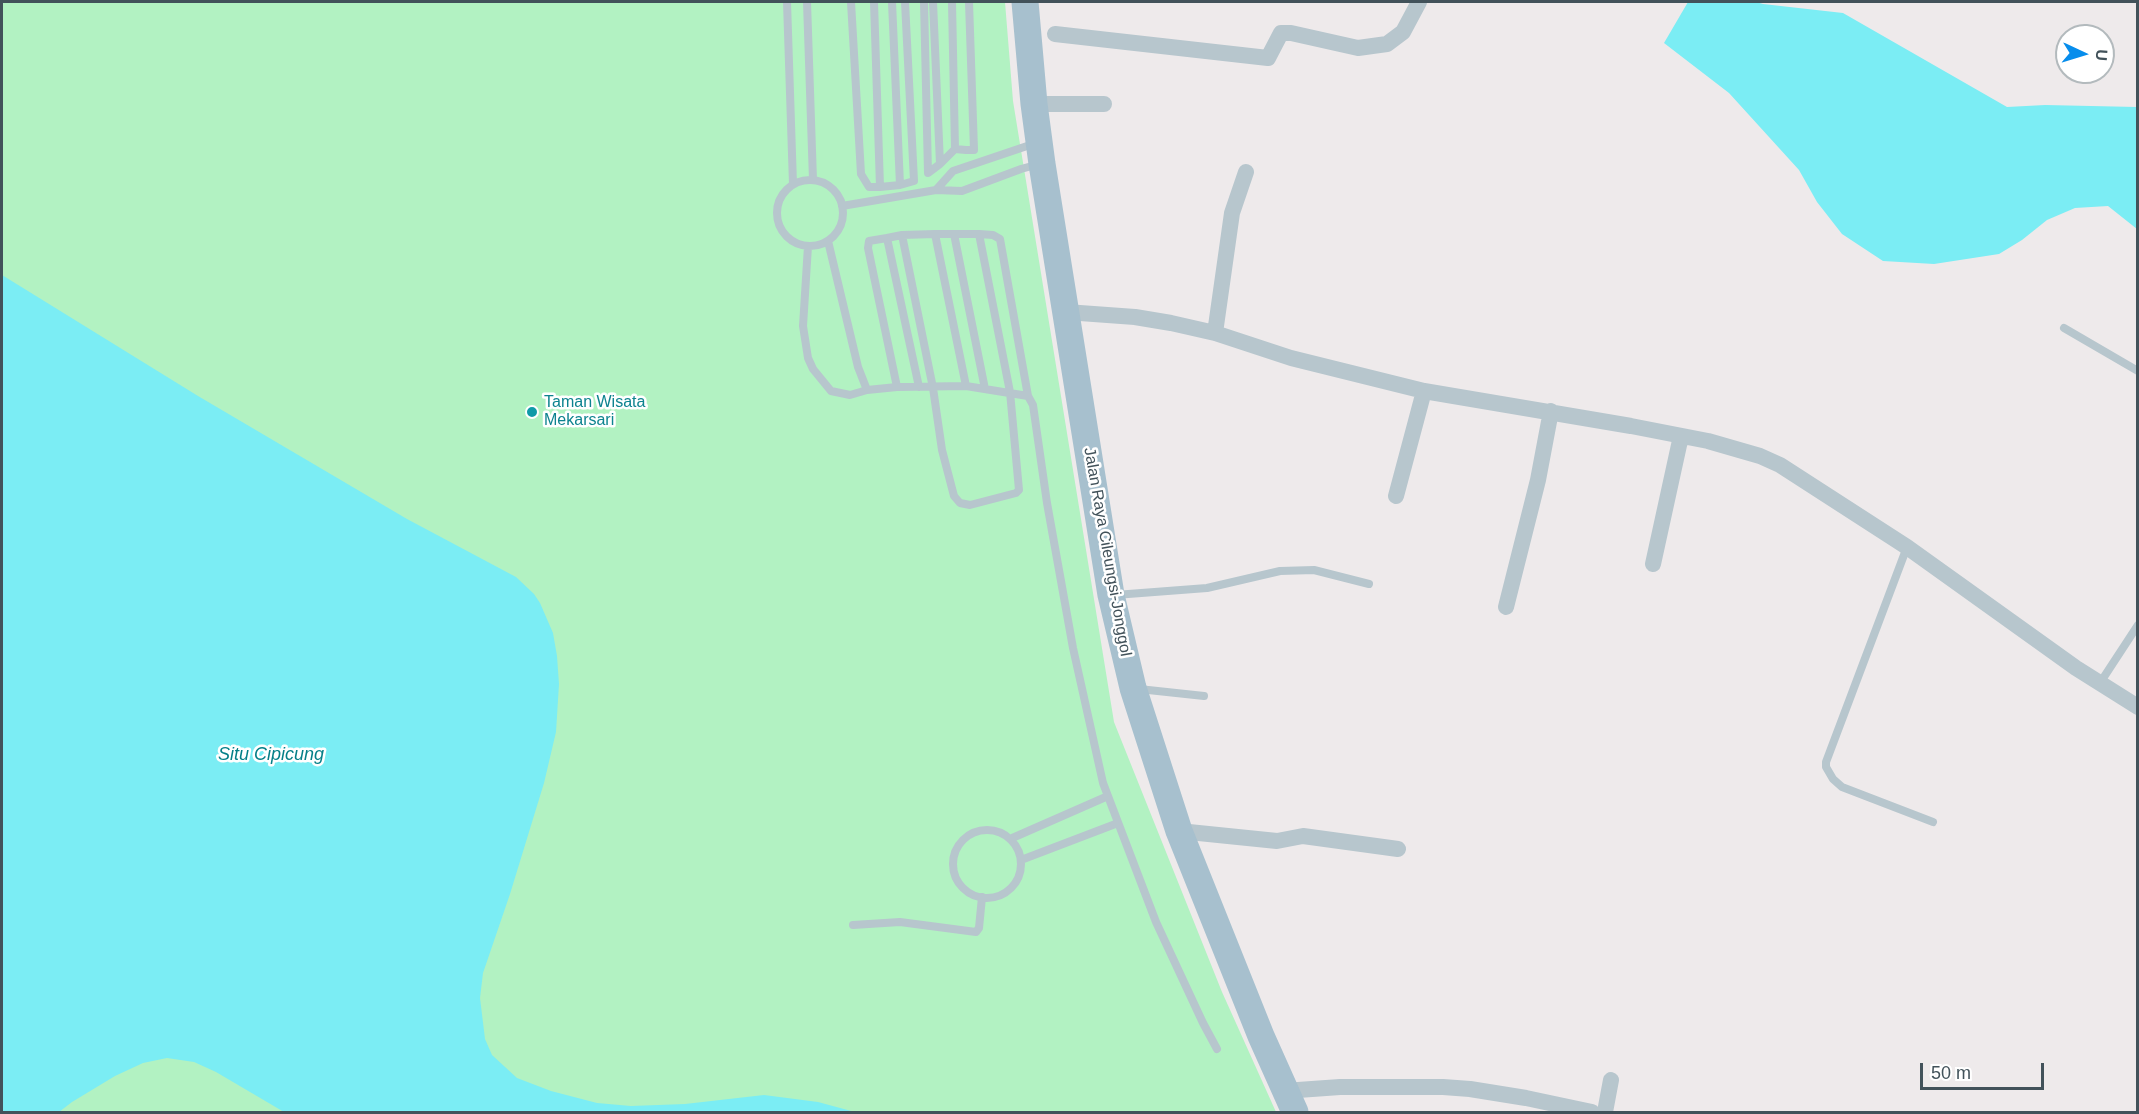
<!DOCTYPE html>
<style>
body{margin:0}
#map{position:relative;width:2139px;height:1114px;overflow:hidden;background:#eeeaeb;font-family:Helvetica,sans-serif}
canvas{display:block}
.frame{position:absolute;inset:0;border:3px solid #42525a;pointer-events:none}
.north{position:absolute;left:2055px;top:24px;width:60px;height:60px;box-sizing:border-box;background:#fff;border:2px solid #b3babd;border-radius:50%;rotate:94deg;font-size:16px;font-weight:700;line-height:24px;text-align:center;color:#42525a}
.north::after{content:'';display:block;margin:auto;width:21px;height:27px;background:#078dec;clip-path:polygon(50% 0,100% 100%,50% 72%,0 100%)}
.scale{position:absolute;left:1920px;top:1063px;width:124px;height:27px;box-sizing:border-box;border:3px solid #42525a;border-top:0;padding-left:8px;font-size:18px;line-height:21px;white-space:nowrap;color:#42525a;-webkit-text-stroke:4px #fff;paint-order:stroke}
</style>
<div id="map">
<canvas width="2139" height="1114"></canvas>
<div class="frame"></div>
<div class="north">U</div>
<div class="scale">50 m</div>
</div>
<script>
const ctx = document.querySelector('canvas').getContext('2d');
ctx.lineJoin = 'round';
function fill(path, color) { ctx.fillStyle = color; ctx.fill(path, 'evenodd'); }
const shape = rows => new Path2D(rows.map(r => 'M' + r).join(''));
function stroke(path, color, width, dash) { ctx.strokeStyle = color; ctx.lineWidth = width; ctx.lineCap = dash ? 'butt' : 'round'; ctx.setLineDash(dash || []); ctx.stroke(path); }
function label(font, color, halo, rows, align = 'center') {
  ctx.font = font + ' Helvetica,sans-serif'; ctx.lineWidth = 5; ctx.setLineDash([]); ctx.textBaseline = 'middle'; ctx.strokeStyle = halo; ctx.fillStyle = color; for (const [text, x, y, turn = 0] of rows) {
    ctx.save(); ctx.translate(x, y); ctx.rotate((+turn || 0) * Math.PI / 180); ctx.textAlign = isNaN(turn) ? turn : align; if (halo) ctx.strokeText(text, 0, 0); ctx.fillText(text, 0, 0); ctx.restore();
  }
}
fill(shape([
 [2,2,1005,2,1013,101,1114,722,1222,992,1276,1112,2,1112]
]), '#b2f2c2');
fill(shape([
 [1688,2,1756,2,1763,4,1843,13,2007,107,2045,105,2137,107,2137,229,2108,206,2075,208,2047,220,2022,240,1999,254,1934,264,1883,261,1842,234,1817,202,1799,170,1729,93,1664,43],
 [2,275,198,396,407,519,516,577,534,594,540,603,553,633,557,656,559,684,556,732,544,783,510,894,483,973,480,998,485,1039,492,1055,517,1078,551,1091,597,1103,631,1106,685,1104,764,1095,818,1102,855,1112,284,1112,216,1072,194,1062,167,1058,143,1063,115,1076,72,1102,59,1112,2,1112]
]), '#7bedf4');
stroke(shape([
 [787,2,793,184],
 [807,2,813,180],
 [851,2,861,174,869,187,880,187,874,2],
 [892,2,900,185,914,181,905,2],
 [924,2,928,173,940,164,933,2],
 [952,2,955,149,966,150,974,150,969,2],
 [940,164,955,149],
 '777 213a33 33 0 1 1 66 0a33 33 0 1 1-66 0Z',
 [880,187,900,185],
 [936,190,953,171,1036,143],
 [842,206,936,190,962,191,1021,169,1039,164],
 [935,234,902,235,933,388,942,450,954,496,960,503,970,505,1016,493,1019,490,1010,392,979,234,993,235,1000,239,1028,396,1033,405,1047,503,1073,648,1103,783,1156,922,1203,1023,1217,1049],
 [954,234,935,234,966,386],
 [979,234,954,234,985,389],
 [902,235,887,238,919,387],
 [887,238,869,241,868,248,897,387],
 [828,241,858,367,867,390],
 [808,246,803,326,808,358,813,369,831,391,850,395,867,390,897,387,966,386,1028,396],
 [2064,328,2138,371],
 [1907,547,1826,762,1826,767,1833,779,1842,787,1933,822],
 [1115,595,1207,588,1280,571,1314,570,1369,584],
 [2100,683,2138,625],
 [1139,689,1204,696],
 '953 864a34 34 0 1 1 68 0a34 34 0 1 1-68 0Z',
 [1010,839,1108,796],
 [1021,860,1118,823],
 [853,925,900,922,976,932,979,928,982,897]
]), '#b7c6cd', 8);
stroke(shape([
 [1055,34,1268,58,1281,33,1291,33,1358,48,1387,44,1403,32,1419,2],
 [1034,104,1104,104],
 [1066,312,1135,317,1171,323,1215,333,1291,358,1424,391,1631,426,1708,441,1760,456,1780,465,1907,547,2076,668,2138,707],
 [1215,333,1232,213,1246,172],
 [1396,496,1424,391],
 [1653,564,1681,436],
 [1506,607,1538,480,1551,411],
 [1179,831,1277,841,1303,836,1398,849],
 [1284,1091,1340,1087,1443,1087,1470,1089,1526,1098,1592,1112],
 [1605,1112,1611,1080]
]), '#b7c6cd', 16);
stroke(shape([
 [1025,2,1034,104,1042,164,1111,595,1133,688,1179,831,1261,1036,1295,1112]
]), '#a7c0ce', 27);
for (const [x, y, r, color] of [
 [532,412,6,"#0f9aa8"]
]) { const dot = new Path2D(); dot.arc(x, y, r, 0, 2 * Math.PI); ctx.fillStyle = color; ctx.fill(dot); stroke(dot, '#fff', 2); }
label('16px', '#0d838f', '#fff', [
 ["Taman Wisata",544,403],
 ["Mekarsari",544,421]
], 'left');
label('16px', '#42525a', '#fff', [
 ["Jalan Raya Cileungsi-Jonggol",1107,552,80]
]);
label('italic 18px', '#047f88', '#fff', [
 ["Situ Cipicung",271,755]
]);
</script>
